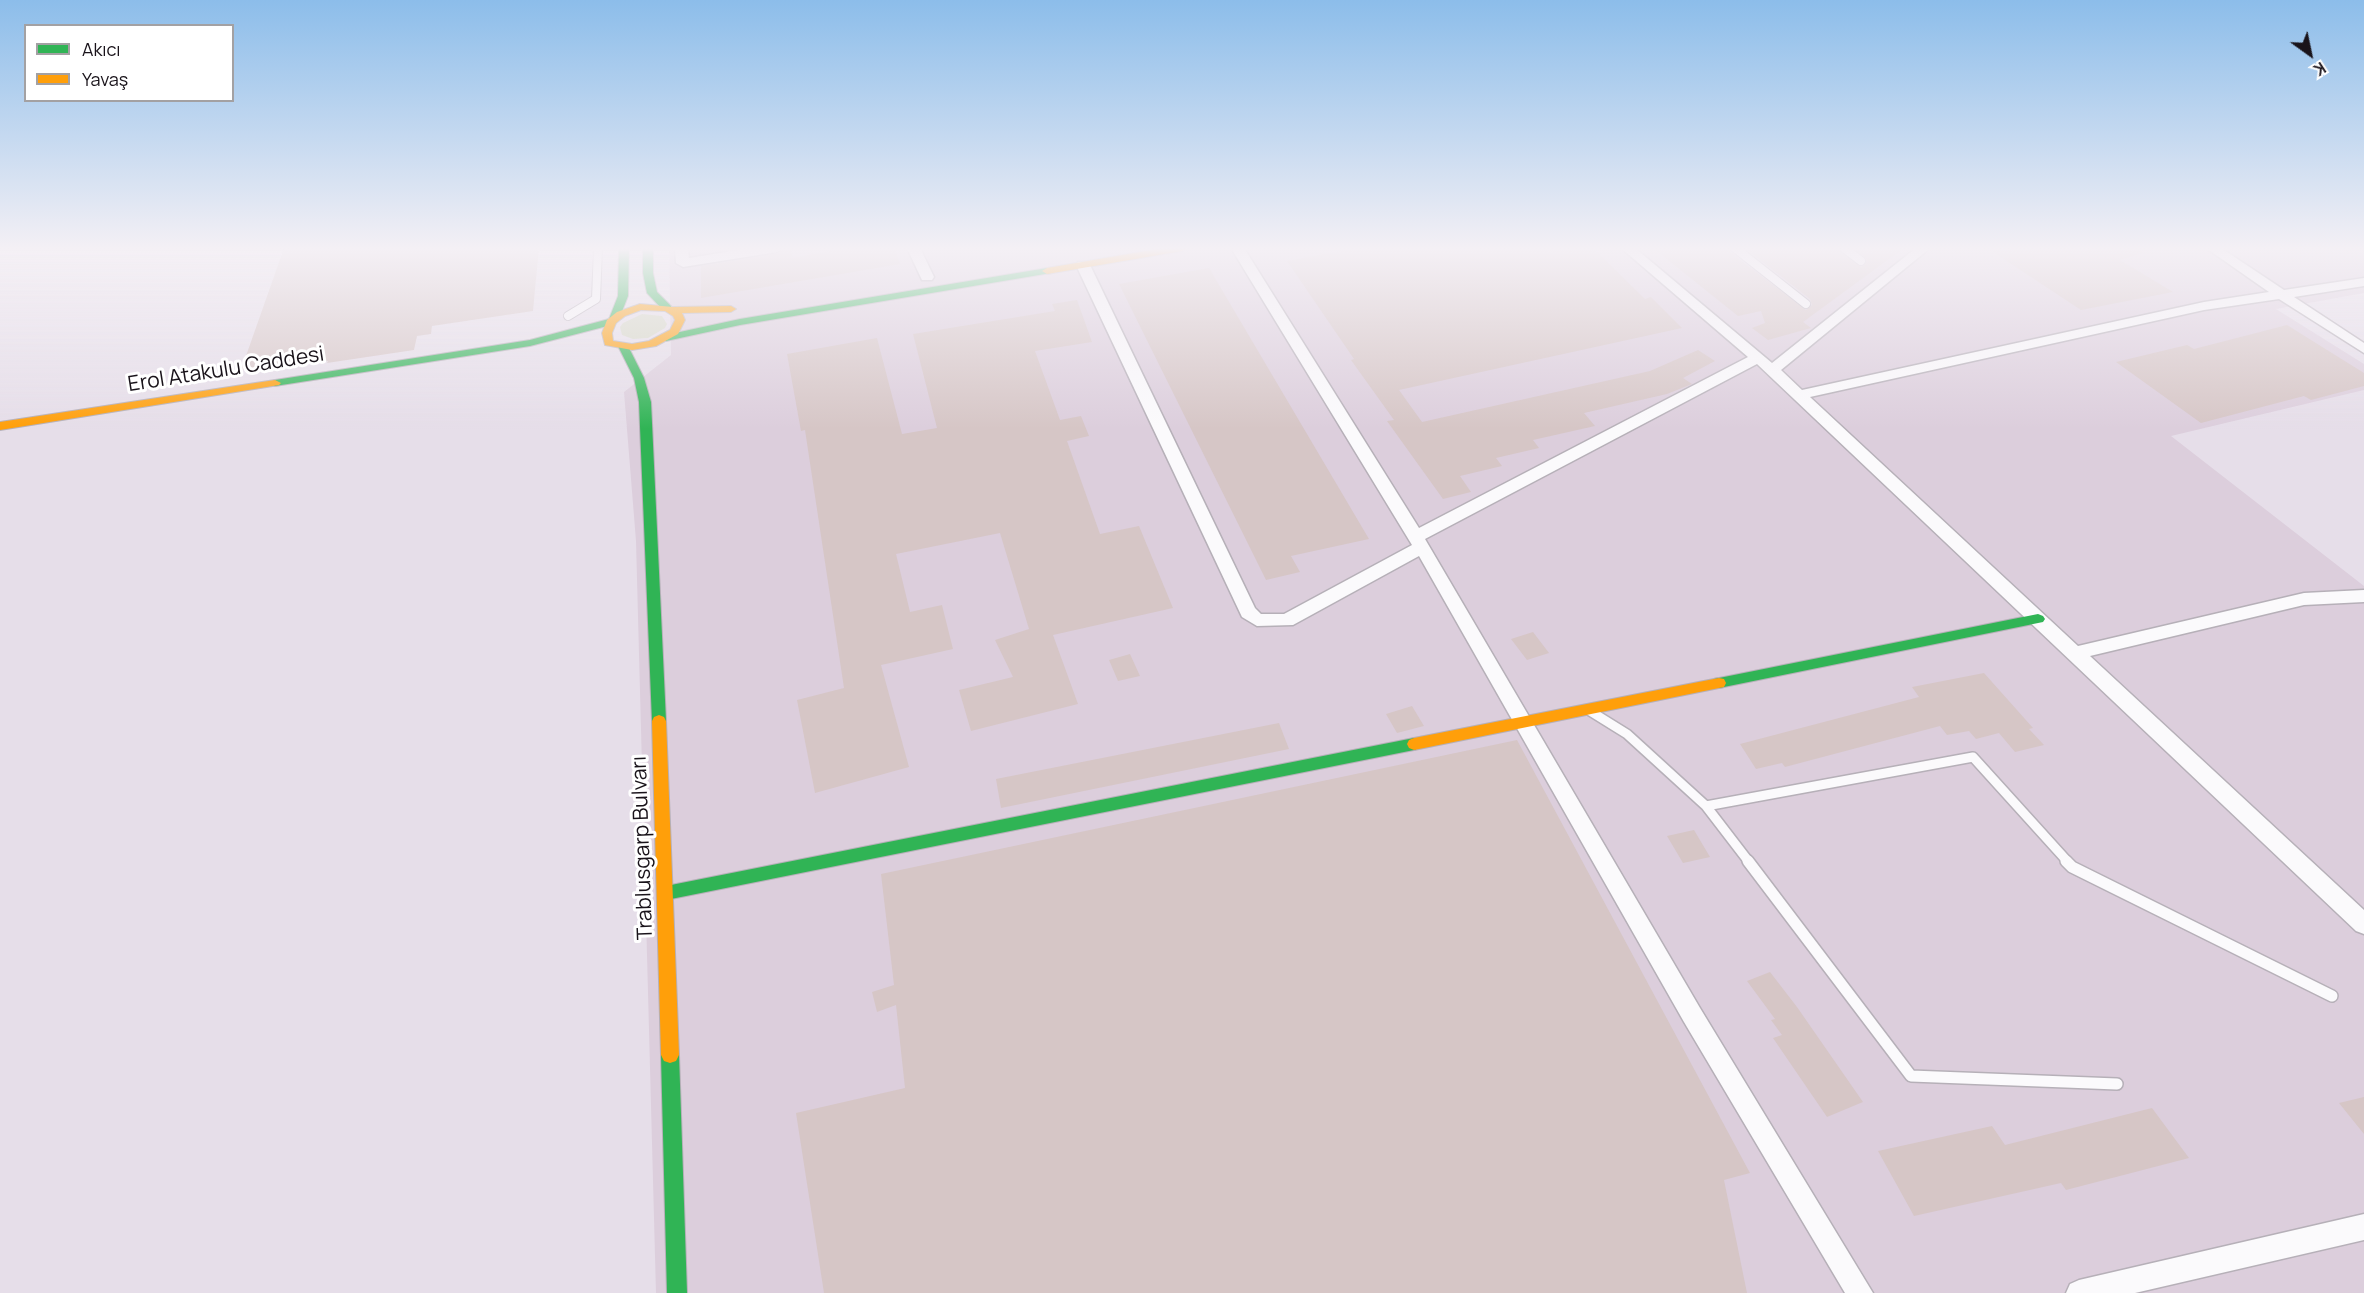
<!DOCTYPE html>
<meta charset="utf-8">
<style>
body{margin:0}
#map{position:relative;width:2364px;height:1293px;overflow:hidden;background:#e6dee9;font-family:Manrope,sans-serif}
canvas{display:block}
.legend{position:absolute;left:24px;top:24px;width:210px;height:78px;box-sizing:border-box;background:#fff;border:2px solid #a3a1a3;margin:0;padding:8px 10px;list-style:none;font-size:18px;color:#19131a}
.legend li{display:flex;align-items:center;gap:12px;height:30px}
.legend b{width:30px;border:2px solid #a3a1a3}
.north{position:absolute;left:2280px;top:24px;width:60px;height:60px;-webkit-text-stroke:4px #fff;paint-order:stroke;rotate:147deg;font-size:16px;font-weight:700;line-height:24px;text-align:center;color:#19131a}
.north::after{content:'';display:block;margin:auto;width:21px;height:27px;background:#19131a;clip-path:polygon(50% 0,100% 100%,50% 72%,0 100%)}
</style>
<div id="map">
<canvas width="2364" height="1293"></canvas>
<ul class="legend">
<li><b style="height:8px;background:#30b455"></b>Akıcı</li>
<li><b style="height:8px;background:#ff9f0a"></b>Yavaş</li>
</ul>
<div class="north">K</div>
</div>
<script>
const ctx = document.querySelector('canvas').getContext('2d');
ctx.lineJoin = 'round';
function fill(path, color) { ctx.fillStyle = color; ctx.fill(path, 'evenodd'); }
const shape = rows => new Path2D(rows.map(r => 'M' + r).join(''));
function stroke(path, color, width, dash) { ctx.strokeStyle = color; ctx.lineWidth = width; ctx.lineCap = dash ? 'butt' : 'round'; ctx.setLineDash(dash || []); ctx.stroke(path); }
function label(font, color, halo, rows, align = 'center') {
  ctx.font = font + ' Manrope,sans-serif'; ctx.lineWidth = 6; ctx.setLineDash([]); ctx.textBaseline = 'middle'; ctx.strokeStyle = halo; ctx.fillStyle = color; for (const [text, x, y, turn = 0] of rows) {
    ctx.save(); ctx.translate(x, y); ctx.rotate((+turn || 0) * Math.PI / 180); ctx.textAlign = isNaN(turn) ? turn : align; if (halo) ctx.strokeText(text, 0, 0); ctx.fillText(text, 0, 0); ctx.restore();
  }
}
fill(shape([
 [669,248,2364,248,2364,293,2276,309,2364,364,2364,390,2171,436,2364,586,2364,1293,656,1293,636,541,624,392,671,355]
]), '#dccedc');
fill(shape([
 [642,314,662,316,667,324,665,328,648,338,633,339,622,335,620,327,623,323]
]), '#d5d7c5');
fill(shape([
 [284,248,539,248,533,311,432,326,431,334,417,336,414,350,327,363,328,361,260,371,261,367,241,370],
 [785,248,791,248,792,258,847,248,895,248,900,264,701,298,701,266,777,254],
 [1358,248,1548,248,1548,252,1567,248,1593,248,1645,299,1651,297,1682,328,1399,390,1422,422,1650,371,1698,350,1715,361,1683,378,1692,384,1667,394,1584,413,1595,426,1533,440,1539,448,1496,458,1502,466,1460,476,1471,492,1443,499,1387,421,1394,420,1351,360,1354,359,1287,261],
 [1653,248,1729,248,1731,253,1806,310,1812,305,1810,299,1745,248,1838,248,1861,267,1865,265,1867,259,1854,248,1904,248,1803,322,1811,328,1768,340,1752,328,1765,323,1761,311,1738,316],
 [1987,248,2141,248,2142,253,2120,260,2173,292,2081,310],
 [1209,268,1369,539,1291,556,1300,572,1266,580,1119,284],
 [1077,300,1092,342,1035,351,1060,420,1081,416,1089,436,1067,441,1100,534,1139,526,1173,608,1053,635,1078,704,971,731,959,690,1013,677,995,640,1029,629,1000,533,896,554,910,612,942,605,953,649,881,665,909,767,815,793,797,700,844,688,805,430,801,431,787,354,877,338,902,434,937,428,913,334,1055,311,1052,304],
 [2287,325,2364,373,2364,386,2311,400,2304,396,2201,423,2116,362,2187,345,2194,349],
 [1533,632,1549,653,1527,660,1511,639],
 [1130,654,1140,676,1118,681,1109,660],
 [1984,673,2033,728,2029,729,2044,745,2015,752,1999,733,1976,739,1969,731,1947,735,1940,726,1785,767,1782,763,1756,769,1740,744,1919,697,1912,687],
 [1412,706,1424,726,1397,733,1386,714],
 [1279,723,1289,749,1001,808,996,779],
 [1517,740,1750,1173,1724,1180,1747,1293,824,1293,796,1113,905,1088,896,1005,877,1012,872,992,894,985,881,874],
 [1694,830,1710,857,1683,863,1667,836],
 [1770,972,1797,1007,1863,1102,1827,1117,1773,1038,1782,1035,1771,1020,1775,1019,1747,981],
 [2364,1097,2364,1134,2339,1103],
 [2152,1108,2189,1158,2066,1190,2061,1183,1914,1216,1878,1151,1992,1126,2005,1145]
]), '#d6c6c6');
const laneFar2 = shape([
 [1735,248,1806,304],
 [1844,248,1861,261],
 [568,316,596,299,598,248]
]);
const laneFar1 = shape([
 [1590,711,1627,734,1706,806],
 [1749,862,1706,806,1973,757,2068,862]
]);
const lane = shape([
 [1748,861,1911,1076,2117,1084],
 [2066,861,2072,867,2332,996]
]);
const street = shape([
 [675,248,688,248,689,258,751,248,783,248,777,252,683,267,676,263,675,248],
 [907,248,920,248,934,277,932,280,922,280,907,248],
 [1231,248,1244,248,1419,528,1748,357,1621,248,1635,248,1772,363,1916,248,1930,248,1781,370,1802,390,2204,302,2269,292,2206,248,2221,248,2284,290,2364,278,2364,286,2294,297,2364,343,2364,353,2279,299,2204,310,1810,397,2078,646,2304,593,2364,590,2364,602,2304,605,2090,656,2364,910,2364,934,2356,931,1757,364,1425,539,1700,1008,1873,1293,1845,1293,1684,1022,1419,556,1293,625,1257,626,1242,617,1076,265,1078,262,1088,262,1090,265,1255,608,1261,614,1284,614,1412,545,1231,248],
 [2364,1214,2364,1240,2135,1293,2066,1293,2070,1284,2079,1280,2364,1214]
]);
const fast = shape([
 [619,248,629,248,628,296,619,319,615,324,530,346,275,386,269,383,275,380,530,340,609,319,618,296,619,248],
 [643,248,653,248,653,273,657,292,671,306,671,310,663,310,647,293,643,273,643,248],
 [1047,268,1051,269,1051,273,740,325,666,341,661,338,666,335,740,319,1047,268],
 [623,343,628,346,644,378,651,402,666,721,664,725,659,727,654,725,652,721,639,402,634,378,618,346,623,343],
 [2038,614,2043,616,2045,619,2043,622,1719,688,1714,687,1712,683,1714,679,1719,678,2038,614],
 [1414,738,1419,740,1421,744,1419,748,1414,750,666,900,660,898,658,893,660,888,666,886,1414,738],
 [670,1047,676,1049,679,1055,687,1293,667,1293,661,1055,664,1049,670,1047]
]);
const slow = shape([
 [1163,248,1187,248,1182,251,1047,274,1042,271,1047,268,1163,248],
 [640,304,673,307,731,306,736,309,731,312,682,313,685,320,678,334,656,346,632,350,605,345,602,333,607,320,617,312,640,304],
 [641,310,665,311,673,316,675,320,670,330,649,341,632,344,613,341,612,333,616,323,625,316,641,310],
 [275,380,281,383,279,385,0,430,0,422,275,380],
 [1719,678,1724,679,1726,683,1724,687,1719,688,1414,750,1409,748,1407,744,1409,740,1414,738,1719,678],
 [659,715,664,717,666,721,679,1055,676,1061,670,1063,664,1061,661,1055,652,721,654,717,659,715]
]);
stroke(laneFar2, '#b6b0b8', 10);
stroke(laneFar1, '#b6b0b8', 12);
stroke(lane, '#b6b0b8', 14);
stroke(street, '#b6b0b8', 3);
stroke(fast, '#b6b0b8', 2);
stroke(slow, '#b6b0b8', 2);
stroke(laneFar2, '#fbfafc', 8);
stroke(laneFar1, '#fbfafc', 9);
stroke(lane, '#fbfafc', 11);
fill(street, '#fbfafc');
fill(fast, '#30b455');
fill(slow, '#ff9f0a');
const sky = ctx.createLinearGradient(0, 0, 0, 429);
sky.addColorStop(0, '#8cbdea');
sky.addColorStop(0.58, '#f4f0f5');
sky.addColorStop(1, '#f4f0f500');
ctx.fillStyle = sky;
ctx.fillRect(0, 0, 2364, 429);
label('21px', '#19131a', '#fff', [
 ["Erol Atakulu Caddesi",226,370,-9],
 ["Trablusgarp Bulvarı",643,848,-92]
]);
</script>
